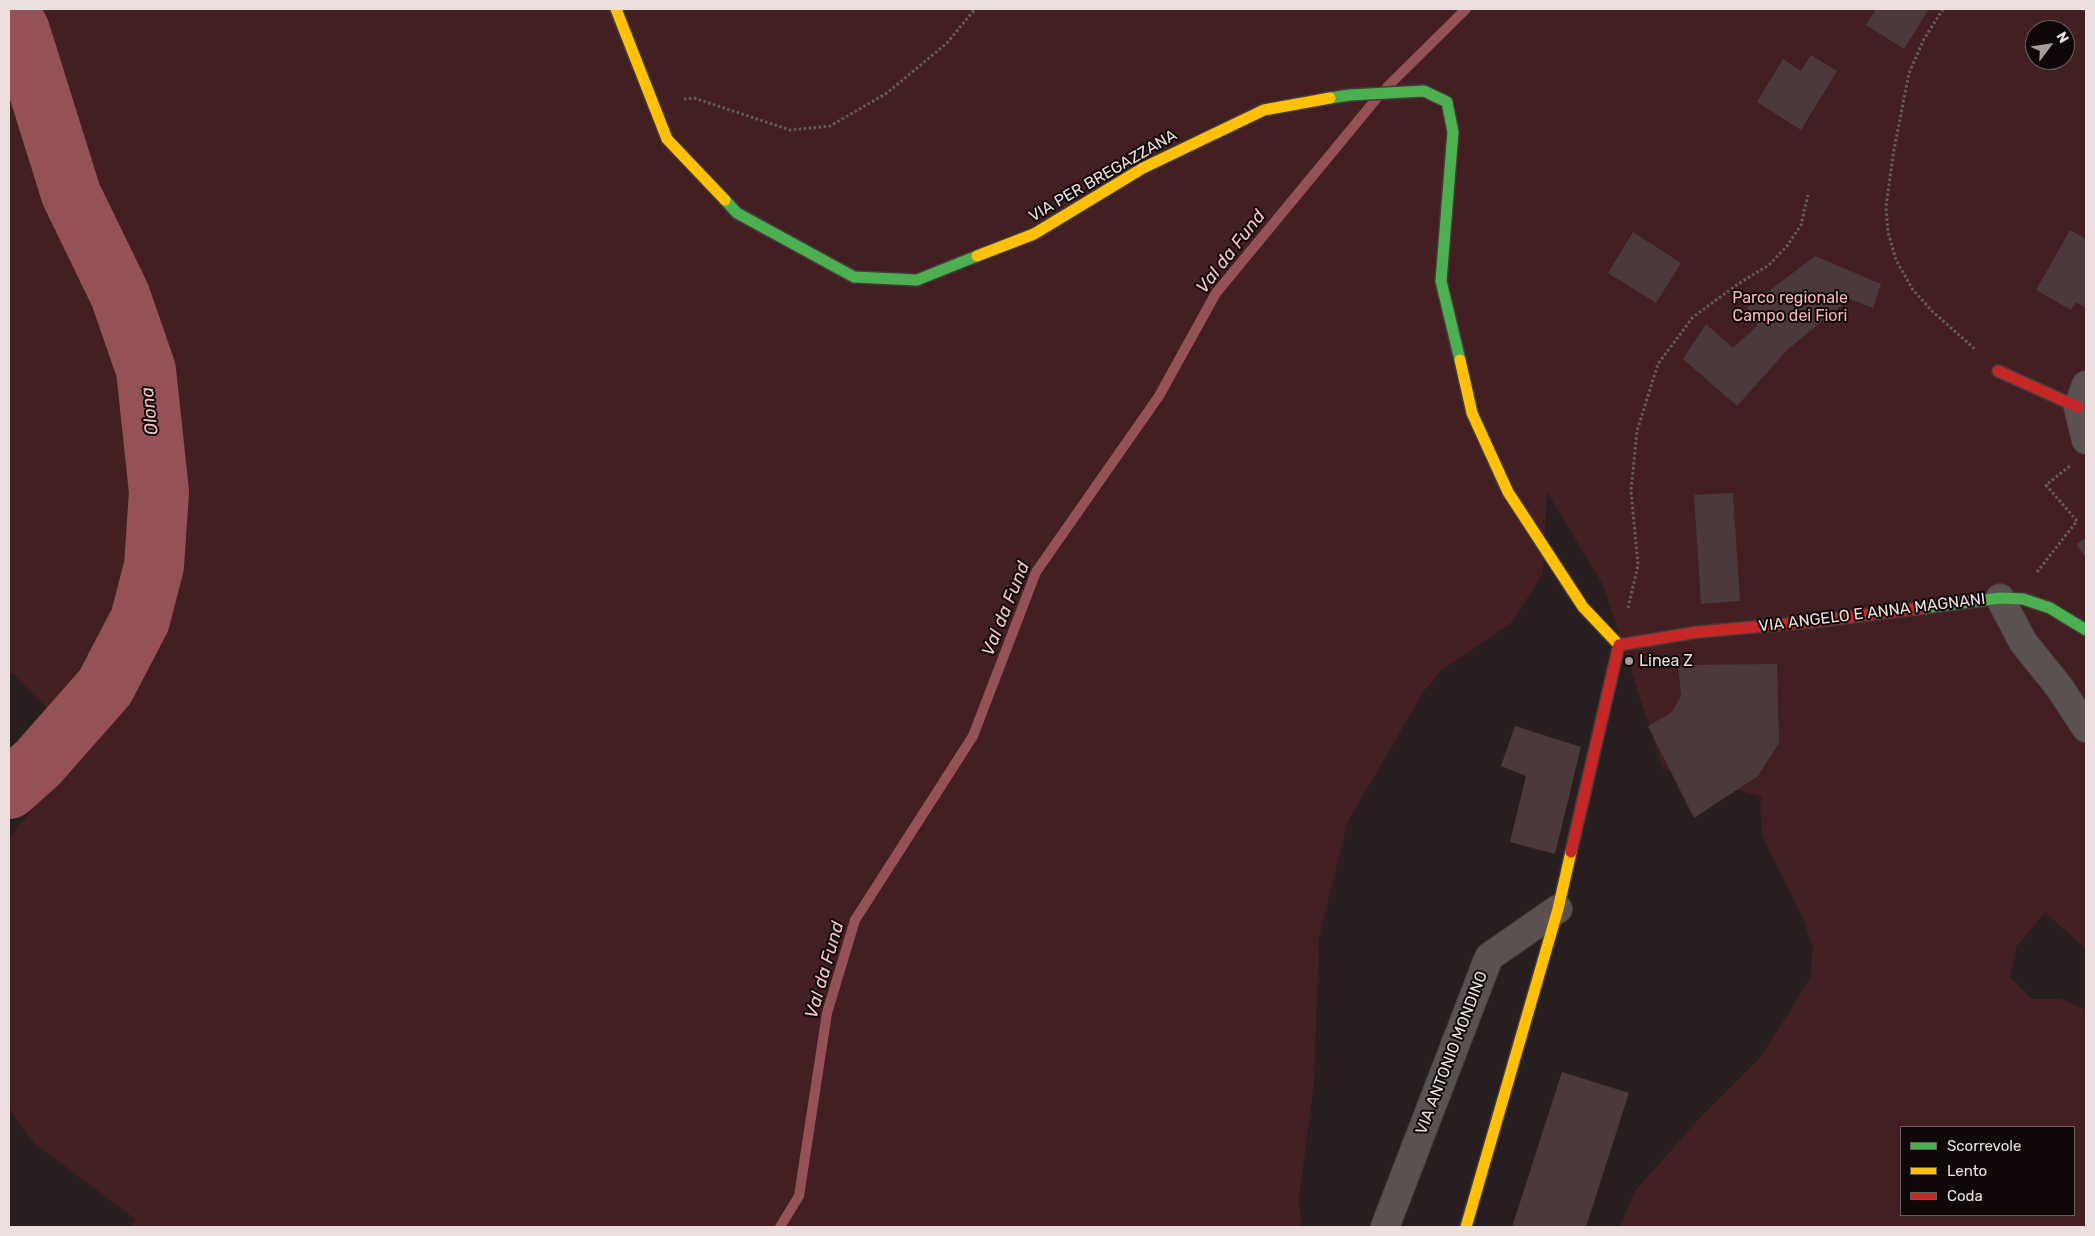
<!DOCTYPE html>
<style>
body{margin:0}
#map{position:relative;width:2095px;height:1236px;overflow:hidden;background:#291e1f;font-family:Rubik,sans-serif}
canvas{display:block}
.frame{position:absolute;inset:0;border:10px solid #eddfdf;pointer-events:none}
.legend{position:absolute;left:1900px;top:1126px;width:175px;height:90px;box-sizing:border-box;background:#100808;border:1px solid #685e5e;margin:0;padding:6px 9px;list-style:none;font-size:15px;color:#eddfdf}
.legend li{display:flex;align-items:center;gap:10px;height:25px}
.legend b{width:25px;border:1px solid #685e5e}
.north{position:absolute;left:2025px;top:20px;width:50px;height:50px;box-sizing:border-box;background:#100808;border:1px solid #685e5e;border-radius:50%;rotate:59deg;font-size:14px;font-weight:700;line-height:20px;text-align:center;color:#eddfdf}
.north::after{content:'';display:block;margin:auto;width:18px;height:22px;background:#a89b9c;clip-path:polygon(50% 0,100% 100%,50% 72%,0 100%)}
</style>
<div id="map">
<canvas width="2095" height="1236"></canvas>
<div class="frame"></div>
<ul class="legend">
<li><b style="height:6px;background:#4caf50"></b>Scorrevole</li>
<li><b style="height:6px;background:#ffc107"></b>Lento</li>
<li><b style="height:6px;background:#c62828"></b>Coda</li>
</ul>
<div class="north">N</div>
</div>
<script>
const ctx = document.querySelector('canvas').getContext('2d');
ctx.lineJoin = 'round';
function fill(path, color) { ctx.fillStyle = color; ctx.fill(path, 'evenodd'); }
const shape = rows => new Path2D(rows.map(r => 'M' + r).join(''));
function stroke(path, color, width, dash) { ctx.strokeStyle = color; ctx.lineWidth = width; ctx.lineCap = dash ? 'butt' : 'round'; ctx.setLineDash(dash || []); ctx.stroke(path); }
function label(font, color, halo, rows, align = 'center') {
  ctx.font = font + ' Rubik,sans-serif'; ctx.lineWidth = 4; ctx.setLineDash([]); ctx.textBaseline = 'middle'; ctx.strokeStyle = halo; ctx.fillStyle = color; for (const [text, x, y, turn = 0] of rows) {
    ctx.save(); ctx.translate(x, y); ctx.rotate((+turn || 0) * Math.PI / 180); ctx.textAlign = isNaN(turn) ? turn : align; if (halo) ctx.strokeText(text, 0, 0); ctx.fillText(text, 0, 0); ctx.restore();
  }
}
fill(shape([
 [9,9,2086,9,2086,949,2045,912,2016,947,2010,977,2032,999,2062,999,2086,1010,2086,1227,1620,1227,1635,1191,1697,1121,1760,1058,1810,979,1813,948,1803,918,1762,835,1760,806,1762,797,1663,768,1603,585,1547,492,1543,573,1512,622,1442,670,1424,691,1348,821,1319,938,1314,1082,1299,1199,1302,1227,129,1227,135,1219,34,1143,9,1109,9,838,84,745,12,673,9,674],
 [2035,30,2065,30,2065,60,2035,60],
 [1901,1127,2074,1127,2074,1215,1901,1215]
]), '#431f22');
stroke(shape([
 [20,31,26,9],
 [1387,87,1466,9],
 [780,1227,799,1196,827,1013,855,920,973,736,1036,572,1159,396,1216,293,1377,98]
]), '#945257', 10);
stroke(shape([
 [9,10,20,31,71,194,120,295,146,370,159,492,154,566,140,620,105,687,38,763,9,789]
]), '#945257', 60);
fill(shape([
 [1876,9,1929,9,1904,49,1866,25],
 [1811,55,1837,71,1801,130,1757,102,1783,59,1801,71],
 [2070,230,2086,239,2086,308,2076,302,2071,310,2036,290],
 [1633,232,1681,263,1656,303,1608,273],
 [1815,256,1881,284,1873,308,1850,299,1787,350,1737,406,1683,359,1706,324,1733,348,1758,325,1747,308],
 [1733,493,1740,601,1701,604,1694,495],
 [2086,538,2086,558,2076,544],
 [1777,664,1779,743,1758,776,1694,818,1648,726,1672,712,1681,696,1678,665],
 [1515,726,1581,747,1555,854,1510,842,1526,776,1501,766],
 [1562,1072,1629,1093,1586,1227,1512,1227]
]), '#4b393b');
const street = shape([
 [2086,385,2078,407,2086,440],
 [2000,598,2023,642,2060,688,2086,728],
 [1385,1227,1489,957,1558,909]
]);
const fast = shape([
 [1330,98,1350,95,1424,91,1447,102,1453,132,1441,281,1460,360],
 [725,200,737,213,854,277,917,280,977,256],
 [1923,608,2000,598,2023,599,2050,608,2086,630]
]);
const slow = shape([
 [616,9,667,139,725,200],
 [977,256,1034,234,1143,168,1264,110,1330,98],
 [1460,360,1472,413,1508,492,1583,607,1619,645],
 [1466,1227,1558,909,1571,852]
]);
const jam = shape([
 [1998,371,2078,407],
 [1619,645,1698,632,1810,622,1923,608],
 [1571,852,1619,645]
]);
stroke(street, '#453c3c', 30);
stroke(fast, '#453c3c', 14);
stroke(slow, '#453c3c', 14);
stroke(jam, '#453c3c', 14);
stroke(shape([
 [1943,9,1924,39,1909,73,1893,155,1886,207,1888,232,1896,260,1913,290,1932,311,1976,350],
 [684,99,694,98,790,130,830,126,887,93,947,43,975,9],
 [2037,572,2077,521,2046,485,2071,465],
 [1628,608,1638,565,1631,491,1637,431,1658,364,1693,317,1738,284,1769,265,1787,246,1801,225,1808,195]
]), '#645d5d', 3, [2.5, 2.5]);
stroke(street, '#5b5151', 28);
stroke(fast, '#4caf50', 11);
stroke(slow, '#ffc107', 11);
stroke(jam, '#c62828', 11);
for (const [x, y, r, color] of [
 [1629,661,5,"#a89b9c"]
]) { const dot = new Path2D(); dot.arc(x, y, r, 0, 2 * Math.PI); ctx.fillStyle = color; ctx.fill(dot); stroke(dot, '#100808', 2); }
label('16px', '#eddfdf', '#100808', [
 ["VIA PER BREGAZZANA",1103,176,-30],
 ["VIA ANGELO E ANNA MAGNANI",1872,613,-7],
 ["VIA ANTONIO MONDINO",1452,1053,-69]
]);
label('16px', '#f9b9bb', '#100808', [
 ["Parco regionale",1790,298],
 ["Campo dei Fiori",1790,316]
]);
label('16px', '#eddfdf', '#100808', [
 ["Linea Z",1639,661]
], 'left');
label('italic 18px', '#f2c6c8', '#100808', [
 ["Val da Fund",1231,252,-52],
 ["Olona",150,411,-96],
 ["Val da Fund",1006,609,-68],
 ["Val da Fund",825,970,-74]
]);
</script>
